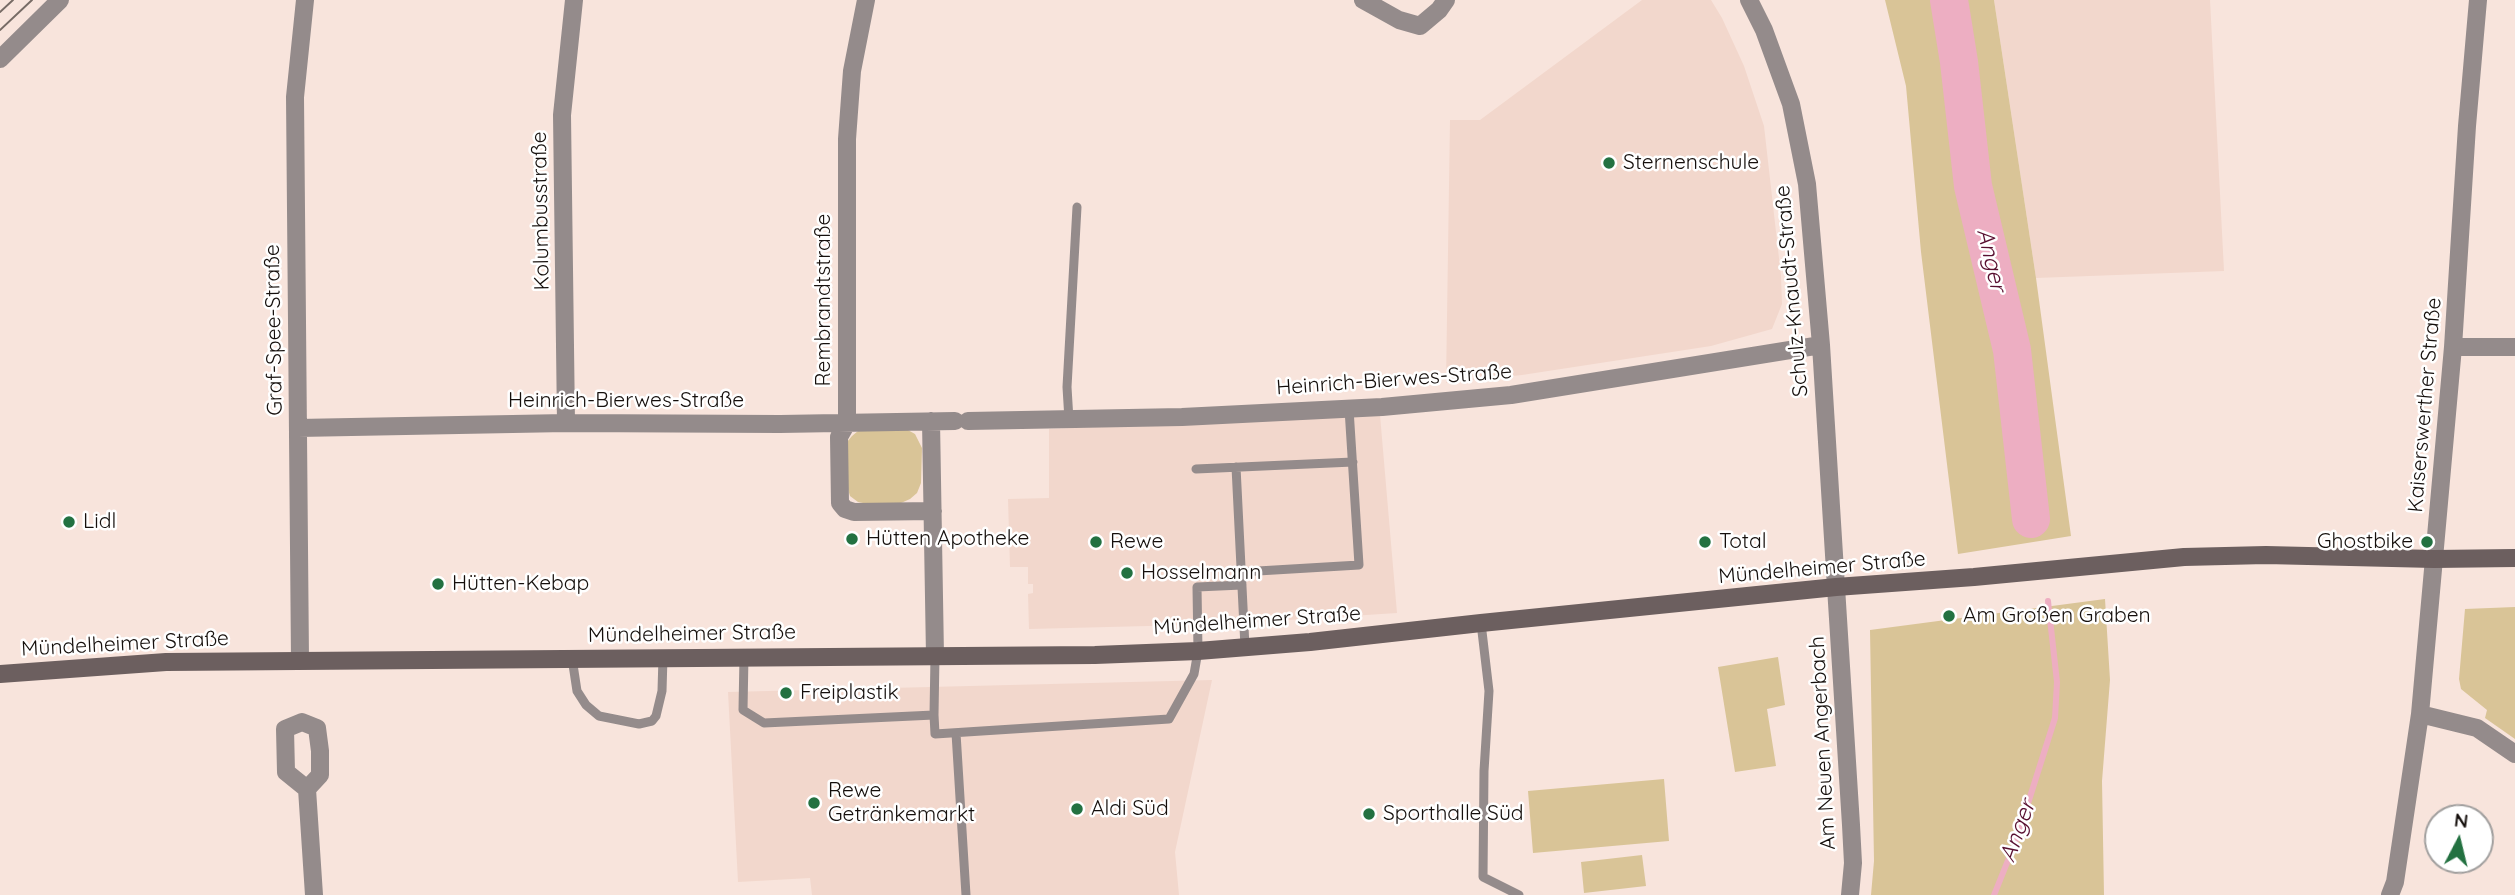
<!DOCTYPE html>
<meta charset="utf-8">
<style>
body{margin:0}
#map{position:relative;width:2515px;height:895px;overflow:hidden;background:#f8e4dc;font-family:Quicksand,sans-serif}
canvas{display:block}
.north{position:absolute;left:2424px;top:804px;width:70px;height:70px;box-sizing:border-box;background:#fff;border:2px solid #a19f9e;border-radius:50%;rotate:7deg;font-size:19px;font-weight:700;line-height:28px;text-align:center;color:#150f0c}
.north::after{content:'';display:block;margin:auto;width:24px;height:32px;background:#237141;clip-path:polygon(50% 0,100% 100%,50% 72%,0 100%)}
</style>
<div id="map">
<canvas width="2515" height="895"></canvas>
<div class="north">N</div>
</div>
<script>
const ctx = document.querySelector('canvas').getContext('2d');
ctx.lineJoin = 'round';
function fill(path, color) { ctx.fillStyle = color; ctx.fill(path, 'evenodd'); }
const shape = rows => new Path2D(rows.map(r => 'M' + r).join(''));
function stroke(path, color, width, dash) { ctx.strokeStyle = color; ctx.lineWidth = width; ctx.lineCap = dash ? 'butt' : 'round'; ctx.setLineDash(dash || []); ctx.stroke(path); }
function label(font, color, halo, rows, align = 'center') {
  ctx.font = font + ' Quicksand,sans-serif'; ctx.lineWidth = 5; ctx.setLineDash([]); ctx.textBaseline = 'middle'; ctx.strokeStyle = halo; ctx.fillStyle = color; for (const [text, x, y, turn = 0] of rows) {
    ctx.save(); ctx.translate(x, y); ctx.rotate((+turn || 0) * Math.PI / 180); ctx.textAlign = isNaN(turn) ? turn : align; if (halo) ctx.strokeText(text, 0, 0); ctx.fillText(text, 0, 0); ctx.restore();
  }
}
fill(shape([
 [1642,0,1711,0,1722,18,1744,66,1764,126,1781,276,1782,304,1772,329,1711,346,1522,375,1446,383,1450,120,1480,120],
 [1994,0,2210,0,2224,271,2036,278],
 [1380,415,1397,613,1227,624,1029,629,1028,594,1033,593,1033,584,1028,584,1028,567,1010,567,1008,499,1049,498,1049,429],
 [1212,680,1175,852,1179,895,812,895,810,878,738,882,728,692]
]), '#f2d7cc');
fill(shape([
 [1885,0,1994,0,2036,278,2071,536,1958,554,1921,252,1906,86],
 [906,429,915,434,922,448,921,483,917,493,910,499,901,503,868,504,858,502,850,496,847,486,847,442,852,436,858,431],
 [2105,599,2110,680,2102,781,2104,895,1871,895,1874,861,1870,630],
 [2515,607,2515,739,2485,718,2487,710,2461,689,2459,679,2465,609],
 [1778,657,1785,705,1767,709,1776,766,1735,772,1718,667],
 [1664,779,1669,841,1533,853,1528,791],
 [1642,855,1646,886,1584,893,1581,862]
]), '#d9c497');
stroke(shape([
 [1994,895,2017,838,2055,718,2057,682,2048,601]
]), '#edaec2', 6);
stroke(shape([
 [1949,0,1959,62,1973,186,2012,350,2031,519]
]), '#edaec2', 38);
stroke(shape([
 [1069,420,1067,387,1077,207],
 [1236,467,1245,647],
 [1196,469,1353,462],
 [1241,572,1359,565,1349,409],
 [1481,623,1489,691,1484,771,1483,877,1519,895],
 [744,656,743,710,764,723,934,715,935,734,1169,719,1194,674,1198,651,1197,587,1242,585],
 [572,658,577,691,586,705,599,716,639,724,652,721,656,716,662,691,663,657],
 [934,715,935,656],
 [956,733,966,895]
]), '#948b8b', 9);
stroke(shape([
 [866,0,852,71,847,139,847,423,839,437,840,503,845,509,854,512,933,511],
 [1363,0,1399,20,1420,26,1439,10,1446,0],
 [1749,0,1764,30,1791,104,1807,184,1821,345,1836,587],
 [2453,347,2515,347],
 [931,421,935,656],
 [968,421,1182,417,1382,407,1511,395,1821,345],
 [566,423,562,115,574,0],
 [298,428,566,423,780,424,955,421],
 [300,660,295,97,305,0],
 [2420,714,2477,728,2515,754],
 [307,789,286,772,285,729,302,722,317,728,320,751,320,775,307,789,314,895],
 [2390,895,2395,882,2420,714,2453,347,2467,126,2478,0]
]), '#948b8b', 18);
stroke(shape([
 [0,59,60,0],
 [1836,587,1851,825,1853,863,1850,895]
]), '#948b8b', 18);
stroke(shape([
 [0,674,166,662,1095,655,1198,651,1310,642,1481,623,1836,587,1974,577,2184,557,2266,555,2434,559,2515,558]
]), '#6c5f5f', 18);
stroke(shape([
 [0,12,13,0],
 [0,30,32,0]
]), '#776b65', 2);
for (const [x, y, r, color] of [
 [1609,163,7,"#237141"],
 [69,522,7,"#237141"],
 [852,539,7,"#237141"],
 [1096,542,7,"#237141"],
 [1705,542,7,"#237141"],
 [2427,542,7,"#237141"],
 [1127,573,7,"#237141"],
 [438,584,7,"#237141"],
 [1949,616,7,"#237141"],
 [786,693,7,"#237141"],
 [814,803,7,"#237141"],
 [1077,809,7,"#237141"],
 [1369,814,7,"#237141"]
]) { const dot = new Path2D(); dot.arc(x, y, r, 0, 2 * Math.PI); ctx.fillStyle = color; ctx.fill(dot); stroke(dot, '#fff', 2.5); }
label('21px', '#150f0c', '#fff', [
 ["Sternenschule",1623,163],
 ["Lidl",83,522],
 ["Hütten Apotheke",866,539],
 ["Rewe",1110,542],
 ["Total",1719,542],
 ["Ghostbike",2413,542,"right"],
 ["Hosselmann",1141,573],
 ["Hütten-Kebap",452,584],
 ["Am Großen Graben",1963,616],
 ["Freiplastik",800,693],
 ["Rewe",828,791],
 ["Getränkemarkt",828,815],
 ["Aldi Süd",1091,809],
 ["Sporthalle Süd",1383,814]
], 'left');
label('21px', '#150f0c', '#fff', [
 ["Kolumbusstraße",541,211,-91],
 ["Schulz-Knaudt-Straße",1792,291,-95],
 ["Rembrandtstraße",824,300,-90],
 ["Graf-Spee-Straße",274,330,-91],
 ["Heinrich-Bierwes-Straße",1394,380,-4],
 ["Heinrich-Bierwes-Straße",626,401],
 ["Kaiserswerther Straße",2425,405,-85],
 ["Mündelheimer Straße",1822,568,-5],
 ["Mündelheimer Straße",1257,621,-4],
 ["Mündelheimer Straße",692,634,-1],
 ["Mündelheimer Straße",125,644,-3],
 ["Am Neuen Angerbach",1823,743,-93]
]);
label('italic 23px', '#580f30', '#fff', [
 ["Anger",1991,260,77],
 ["Anger",2018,831,-70]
]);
</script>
